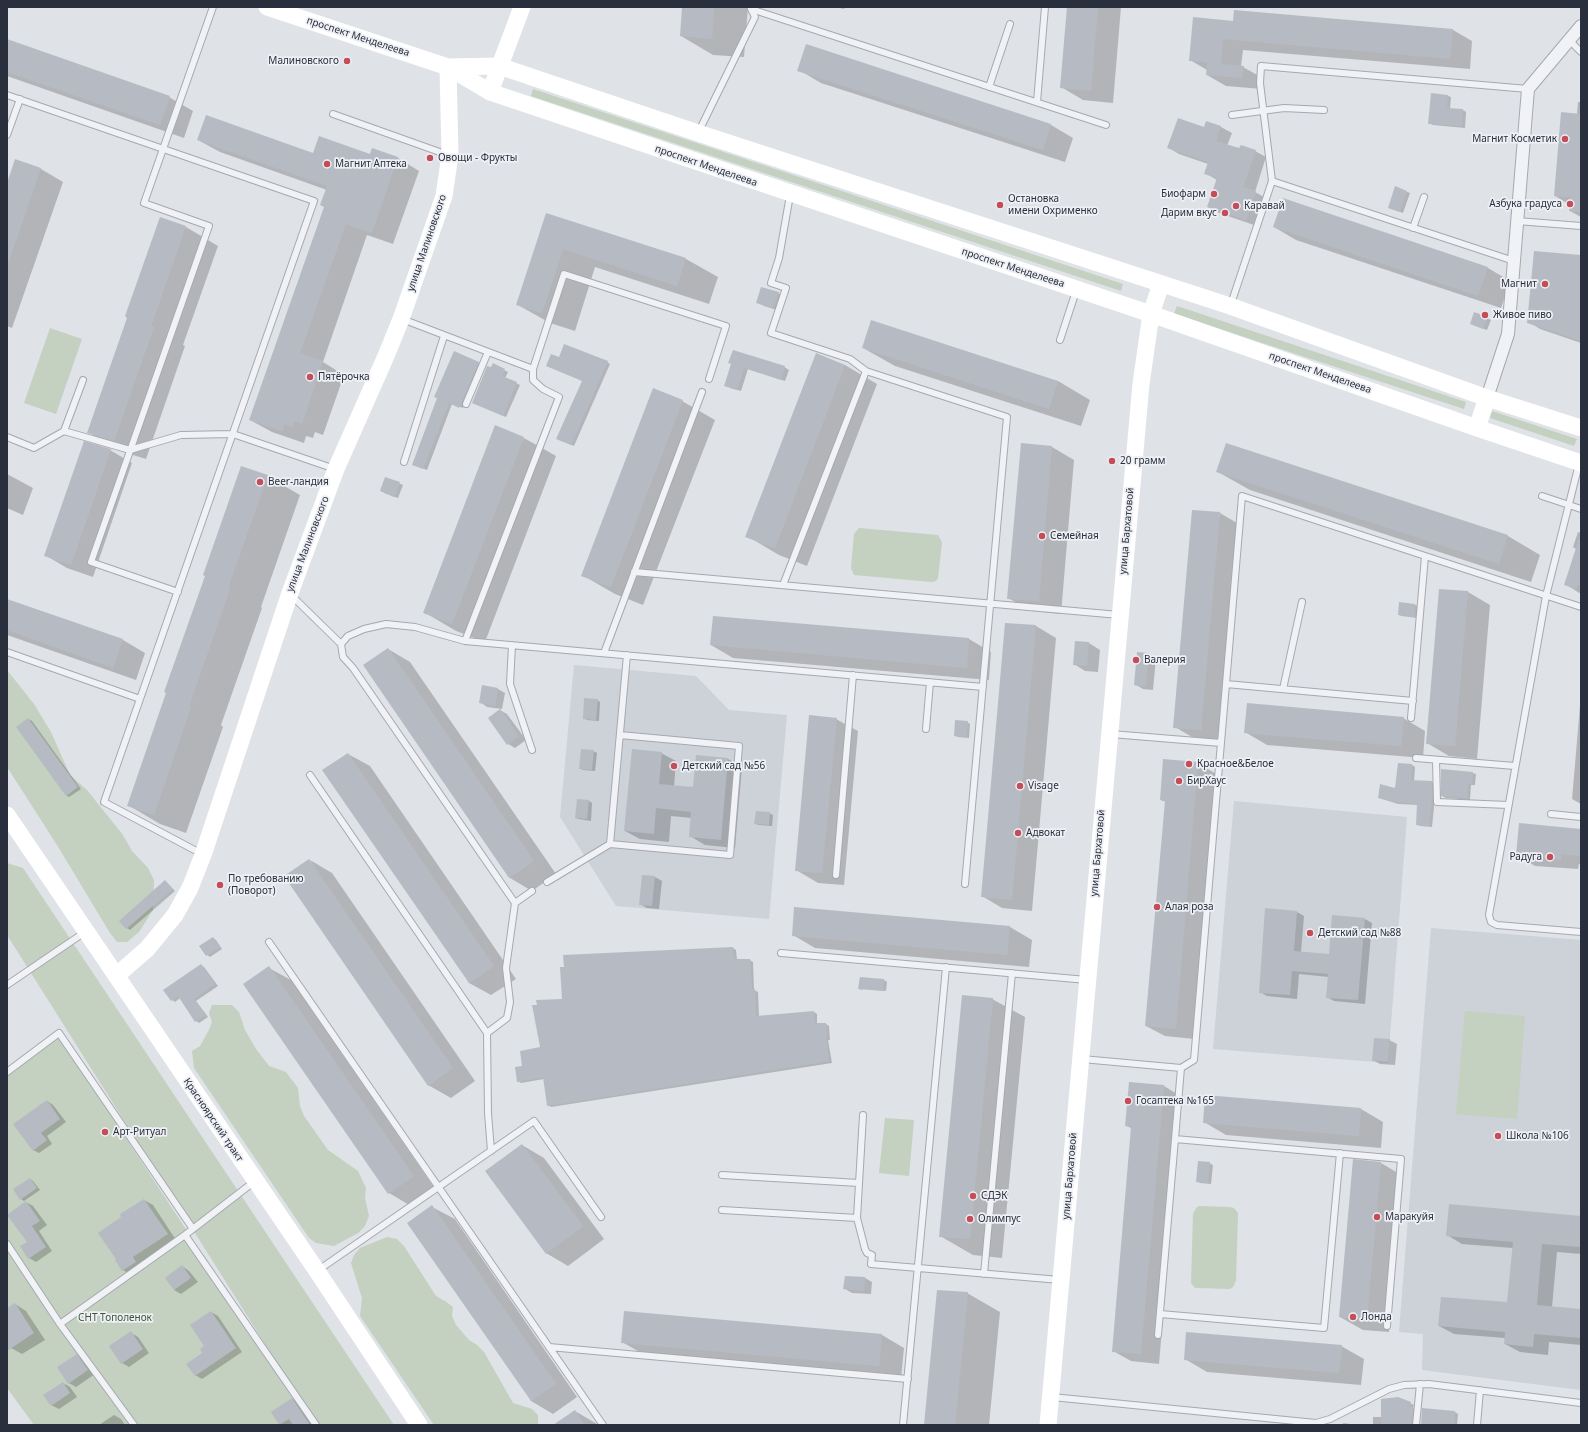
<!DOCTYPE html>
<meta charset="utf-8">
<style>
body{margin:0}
#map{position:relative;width:1588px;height:1432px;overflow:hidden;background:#dfe2e7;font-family:"Noto Sans",sans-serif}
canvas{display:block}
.frame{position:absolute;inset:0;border:8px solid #292f3c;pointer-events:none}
</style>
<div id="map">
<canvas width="1588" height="1432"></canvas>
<div class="frame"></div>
</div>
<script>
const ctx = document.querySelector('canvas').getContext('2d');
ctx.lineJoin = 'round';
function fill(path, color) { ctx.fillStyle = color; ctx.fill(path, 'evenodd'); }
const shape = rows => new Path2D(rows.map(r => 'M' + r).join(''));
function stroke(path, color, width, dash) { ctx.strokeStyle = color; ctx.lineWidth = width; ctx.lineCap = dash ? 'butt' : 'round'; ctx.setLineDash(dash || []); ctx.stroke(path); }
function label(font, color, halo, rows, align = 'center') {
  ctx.font = font + ' "Noto Sans",sans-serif'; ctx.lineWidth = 3.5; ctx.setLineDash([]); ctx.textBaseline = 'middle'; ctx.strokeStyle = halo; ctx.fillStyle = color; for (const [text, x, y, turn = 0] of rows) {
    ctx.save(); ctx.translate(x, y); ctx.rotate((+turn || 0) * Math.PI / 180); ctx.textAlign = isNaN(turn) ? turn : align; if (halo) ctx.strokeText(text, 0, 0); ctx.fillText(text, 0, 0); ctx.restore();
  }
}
fill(shape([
 [574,665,696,676,729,710,787,715,769,919,616,906,560,817],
 [1234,801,1407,817,1388,1063,1213,1049],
 [1431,928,1581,940,1581,1390,1422,1370,1423,1334,1399,1332]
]), '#cdd1d8');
fill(shape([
 [533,89,1123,284,1121,291,531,96],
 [1177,306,1466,402,1464,409,1174,314],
 [50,328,82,339,56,414,24,403],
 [1492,411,1577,439,1574,446,1490,418],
 [859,528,938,535,942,542,938,578,936,581,932,582,854,575,851,568,854,534],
 [7,670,34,704,51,732,70,775,87,790,123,835,132,851,148,868,154,880,153,910,139,932,127,942,117,942,110,933,57,845,7,767],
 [7,863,23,868,394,1425,316,1425,7,935],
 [212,1005,232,1005,239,1012,245,1030,256,1049,269,1066,286,1072,298,1088,300,1106,304,1116,328,1150,358,1171,366,1188,365,1198,369,1216,365,1226,358,1233,334,1246,316,1243,309,1238,194,1068,192,1051,200,1046,209,1030,212,1022,209,1013],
 [1465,1011,1525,1016,1517,1119,1456,1114],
 [56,1032,315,1425,34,1425,7,1388,7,1068],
 [885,1118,914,1120,909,1176,879,1173],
 [1199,1206,1230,1207,1234,1208,1238,1213,1236,1281,1233,1287,1230,1289,1199,1288,1195,1288,1191,1283,1193,1214,1196,1208],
 [387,1237,397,1239,404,1246,436,1296,445,1301,453,1307,452,1316,456,1325,469,1340,477,1345,484,1352,513,1403,532,1409,538,1415,538,1425,434,1425,360,1316,362,1298,351,1263,354,1255,360,1248]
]), '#c4d0c0');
fill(shape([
 [683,7,748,7,744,57,713,55,681,36],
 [836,7,845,7,844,9],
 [1068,7,1121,7,1113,103,1083,100,1061,87],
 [1234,22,1453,30,1472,41,1470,69,1243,50,1241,66,1263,78,1262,89,1226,86,1207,75,1207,70,1190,60],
 [7,41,169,97,193,111,184,138,7,76],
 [807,46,1051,125,1073,138,1065,162,821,83,799,70],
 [1432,94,1448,96,1451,97,1450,109,1463,110,1466,112,1465,128,1433,125,1429,123],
 [1578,102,1581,102,1581,217,1570,211,1570,205,1555,196,1577,114],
 [1206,122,1221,127,1232,133,1227,146,1240,150,1255,151,1266,157,1255,192,1266,198,1257,226,1219,213,1208,207,1217,180,1205,173,1208,164,1179,154,1169,148,1205,128],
 [198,140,314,154,370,155,372,149,398,158,419,171,393,244,367,235,323,362,344,375,323,435,315,432,313,438,306,436,304,443,272,432,250,420,325,207,327,190,220,152],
 [16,160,41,169,63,182,12,328,7,326,7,186],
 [1396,188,1410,193,1403,213,1389,208],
 [1283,200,1488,268,1510,281,1501,308,1296,240,1274,227],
 [547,214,686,259,718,277,709,304,595,267,575,331,550,323,518,305],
 [160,218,186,227,218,246,183,345,185,346,146,459,120,451,88,432,128,317],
 [1581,256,1581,343,1540,329,1529,322],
 [778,293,785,297,780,311,764,306,757,302],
 [1475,313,1491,320,1487,330,1474,325],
 [863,348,1058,381,1090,400,1081,426,895,366],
 [454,352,482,365,463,408,452,404,427,470,416,466],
 [817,355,845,365,877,384,807,566,779,555,747,536],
 [559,358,607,362,610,364,574,446,560,440,583,381],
 [732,364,784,367,789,370,785,381,748,369,741,391,730,388],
 [493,365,508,372,505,378,520,385,506,417,476,404],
 [682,401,715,420,643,605,615,594,582,575],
 [524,438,556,456,485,642,456,631,424,612],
 [1227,444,1508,536,1540,555,1531,582,1250,490,1218,472],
 [1022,445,1052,447,1074,460,1061,614,1031,611,1008,598],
 [110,450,132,463,93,577,67,568,45,555],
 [7,474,33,488,23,515,7,508],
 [267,476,300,495,261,607,262,608,221,725,223,727,186,833,160,824,128,805],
 [386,478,403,485,398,498,384,493],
 [1220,513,1242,526,1223,742,1197,740,1175,727],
 [1578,532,1581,533,1581,594,1565,584,1576,549,1573,547],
 [1440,590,1468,592,1490,605,1477,759,1449,756,1427,743],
 [7,600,123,640,145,653,136,680,7,635],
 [1400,604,1415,605,1418,606,1417,618,1402,616,1399,615],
 [714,617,969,639,991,652,989,680,733,658,711,645],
 [1006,624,1036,626,1056,638,1032,911,1002,908,982,896],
 [1089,643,1100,650,1098,672,1085,671,1074,664],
 [388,649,410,662,556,874,532,891,510,878,364,665],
 [1149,654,1156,658,1153,690,1143,689,1136,685],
 [498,689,505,693,502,709,487,707,480,702],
 [1581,694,1581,804,1572,799],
 [597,700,600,702,599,721,587,720,584,718],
 [500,710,507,714,526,740,515,748,508,744],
 [1403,718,1425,731,1423,758,1267,745,1245,732],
 [28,719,32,721,81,789,69,797,66,795],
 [836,719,858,731,844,885,818,883,796,870],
 [967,722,970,724,969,738,958,737,955,736],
 [593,751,597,753,595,771,583,770,580,768],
 [661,753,676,761,674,787,694,788,728,759,742,767,735,848,705,845,690,836,692,818,671,816,669,842,640,839,625,831],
 [348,754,370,766,516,979,491,995,469,983],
 [1164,760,1198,763,1216,774,1194,1039,1165,1036,1146,1026,1166,802,1161,800],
 [1412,765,1415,767,1414,781,1432,782,1435,784,1435,798,1432,827,1420,826,1417,824,1418,805,1398,804,1379,798,1396,790],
 [1472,773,1476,774,1475,785,1471,785,1470,800,1446,798,1442,796],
 [578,800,589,801,592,803,591,821,579,819,576,818],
 [769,813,773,815,772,826,759,825,756,824],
 [1581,830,1581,864,1579,864,1578,869,1535,866,1517,855],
 [310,860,332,873,475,1081,451,1098,428,1085],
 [655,877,662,881,659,909,647,908,640,904],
 [165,881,175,891,130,930,127,928],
 [1297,912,1304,916,1301,952,1330,955,1365,919,1372,923,1365,1004,1334,1001,1327,997,1329,977,1299,974,1297,999,1267,996,1260,992],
 [1010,927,1032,940,1029,967,815,948,793,935],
 [213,938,216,940,222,949,210,957,207,955],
 [733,948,736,950,737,960,750,960,753,962,754,990,758,992,759,1017,814,1012,817,1014,817,1024,826,1024,829,1026,830,1040,828,1040,832,1063,551,1107,548,1105,544,1079,521,1083,518,1081,523,1067,541,1048,563,1000,565,956],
 [201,965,204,967,218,986,196,1001,208,1017,199,1023,196,1021,180,998,175,1002,172,1000],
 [269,968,291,980,435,1189,411,1206,389,1193],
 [860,978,884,980,887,982,886,991,862,988,862,990,859,989],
 [992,999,1025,1017,1002,1258,973,1255,940,1236],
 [1389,1040,1397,1044,1395,1065,1380,1064,1373,1060],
 [1164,1086,1182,1097,1159,1364,1131,1361,1113,1351,1132,1129,1126,1125],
 [1206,1096,1361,1109,1383,1122,1381,1148,1226,1135,1204,1122],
 [47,1101,53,1105,66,1122,47,1136,52,1144,39,1153,33,1150],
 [522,1145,544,1158,604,1239,568,1266,546,1253],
 [1209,1163,1213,1165,1211,1184,1200,1183,1197,1181],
 [1381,1163,1403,1176,1389,1332,1363,1330,1340,1317],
 [30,1179,33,1181,40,1190,24,1201,21,1199],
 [144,1200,153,1205,176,1240,132,1276,123,1270,123,1217],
 [26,1202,33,1206,47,1225,39,1231,52,1251,36,1262,29,1258],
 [432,1207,455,1219,577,1397,553,1414,531,1401],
 [1581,1217,1581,1254,1557,1252,1552,1307,1581,1310,1581,1345,1549,1342,1548,1355,1520,1352,1505,1344,1505,1338,1454,1334,1439,1326,1508,1303,1513,1248,1462,1244,1447,1235],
 [182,1266,189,1271,198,1282,181,1294,174,1290],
 [865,1278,872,1282,871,1294,852,1293,845,1289],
 [967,1293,1000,1312,989,1425,926,1425],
 [15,1304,26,1311,45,1340,22,1354,11,1348,7,1342,7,1309],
 [211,1312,218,1316,242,1352,202,1379,195,1375,206,1347],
 [131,1333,138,1337,149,1353,129,1367,122,1363,110,1347],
 [882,1335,904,1348,901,1378,645,1355,622,1342],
 [1341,1346,1364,1359,1361,1385,1207,1372,1185,1359],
 [77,1356,84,1360,95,1374,76,1387,69,1383],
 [63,1383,70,1387,77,1397,59,1409,51,1405],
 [1398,1398,1414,1405,1413,1408,1416,1410,1415,1425,1373,1425,1373,1417,1382,1417],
 [292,1399,299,1403,313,1425,280,1424],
 [575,1411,597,1424,598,1425,555,1425],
 [1455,1412,1458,1414,1457,1425,1421,1425],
 [114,1415,121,1419,125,1425,99,1425],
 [1343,1423,1358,1425,1343,1425]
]), '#0003');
fill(shape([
 [682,7,714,7,712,39,680,36],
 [1067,7,1098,7,1091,91,1060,88],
 [1234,10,1453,29,1450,59,1223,39,1221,64,1244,66,1242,78,1206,75,1207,62,1189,61,1193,17,1233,21],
 [7,39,170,96,160,125,7,72],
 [806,44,1051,124,1043,150,797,71],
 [1431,93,1448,95,1447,108,1463,109,1462,126,1428,124],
 [1561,112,1581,114,1581,212,1569,211,1570,197,1554,196],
 [206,115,313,153,319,136,370,154,372,148,398,157,372,233,346,224,300,353,323,361,302,424,294,421,292,427,285,424,282,431,249,420,324,207,320,205,327,186,197,140],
 [1178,118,1204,127,1206,121,1221,126,1216,141,1239,148,1241,145,1256,150,1243,187,1256,191,1246,220,1207,207,1217,178,1204,174,1208,162,1167,148],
 [15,159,41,168,9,261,7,261,7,183],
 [1395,186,1407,191,1400,212,1388,208],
 [1283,198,1488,267,1478,296,1273,227],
 [546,213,686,258,677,286,563,249,542,313,516,305],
 [160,217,186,226,151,326,154,327,114,441,87,433,127,318,125,316],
 [1534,251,1581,255,1581,341,1527,323],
 [761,287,779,292,773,308,756,303],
 [1474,312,1488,317,1483,329,1470,324],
 [871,320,1058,381,1049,409,862,348],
 [564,344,608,361,571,445,556,439,582,381,546,366,551,354,559,357],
 [733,350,785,366,781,380,744,368,737,390,724,386,731,364,728,363],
 [454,351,479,362,459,408,449,403,423,469,412,465,437,398,434,397],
 [816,353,845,365,775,548,745,537],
 [493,363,505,369,502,376,517,382,503,416,472,403,487,366,491,367],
 [653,388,683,400,611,587,581,576],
 [495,425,524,437,452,624,423,613],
 [84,441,111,449,71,565,44,556],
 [1021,443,1052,446,1039,601,1007,599],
 [1226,443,1508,535,1499,564,1216,472],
 [241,466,268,475,228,588,230,589,189,706,191,707,154,815,127,806,166,693,164,692,205,576,203,575],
 [385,477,400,482,394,497,380,491],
 [1192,510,1220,512,1201,730,1173,728],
 [1579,539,1581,539,1581,586,1577,585,1576,589,1564,585],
 [1439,589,1468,591,1455,746,1426,744],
 [7,599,123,639,113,668,7,630],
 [1399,602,1415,604,1414,617,1398,615],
 [713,616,969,638,967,668,710,645],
 [1005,623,1036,625,1012,900,981,897],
 [1075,641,1089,642,1087,666,1073,665],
 [388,648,534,861,509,878,363,665],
 [1137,652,1149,653,1146,687,1134,685],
 [482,685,498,688,495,706,479,703],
 [584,698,598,699,596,720,583,719],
 [1247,703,1404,717,1401,746,1244,733],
 [500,709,519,736,507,745,488,718],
 [809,715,837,718,822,873,795,871],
 [28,718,78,787,66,796,16,727],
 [955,720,968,721,966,737,954,736],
 [581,749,594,750,592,770,579,769],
 [632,749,662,752,659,784,693,787,696,755,728,758,721,840,689,837,691,812,656,808,654,834,624,831],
 [348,753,494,966,469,983,322,770],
 [1163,759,1198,762,1176,1029,1145,1026,1165,801,1160,800],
 [1398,763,1412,764,1411,780,1432,781,1432,796,1429,826,1416,825,1417,804,1394,802,1378,798,1380,784,1395,788],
 [1441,769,1473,772,1472,784,1468,784,1467,798,1441,796],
 [577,799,589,800,587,819,575,818],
 [756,811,770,812,769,825,754,824],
 [1519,823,1581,829,1581,856,1561,854,1561,860,1516,856],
 [309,859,453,1068,428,1086,284,876],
 [642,875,655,876,652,906,639,905],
 [165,880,173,889,126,929,119,921],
 [794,907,1010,926,1007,955,792,936],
 [1265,908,1297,911,1294,951,1329,954,1332,915,1365,918,1358,1000,1326,998,1328,974,1292,971,1290,995,1259,993],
 [213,937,220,947,206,956,199,946],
 [733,947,734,959,750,959,752,989,755,989,756,1016,814,1011,815,1023,826,1023,827,1038,826,1038,829,1061,547,1106,543,1077,517,1082,515,1067,522,1066,520,1051,540,1047,532,1005,537,1005,536,1000,562,999,560,967,564,967,563,955],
 [201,964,215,984,194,999,205,1015,195,1022,178,996,171,1001,163,990],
 [269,966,414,1176,388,1194,243,984],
 [860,977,884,979,883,991,858,989],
 [962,995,993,998,970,1239,939,1237],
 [1374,1038,1390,1039,1388,1062,1372,1061],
 [1129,1082,1164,1085,1141,1354,1112,1352,1131,1127,1125,1126],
 [1205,1095,1361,1108,1359,1136,1203,1123],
 [47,1100,60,1119,41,1133,47,1140,33,1151,13,1124],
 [522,1144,583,1226,546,1254,485,1171],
 [1353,1159,1381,1162,1367,1320,1339,1317],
 [1198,1161,1210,1162,1208,1183,1196,1182],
 [30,1178,37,1188,20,1200,13,1189],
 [144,1199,168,1234,133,1257,136,1262,122,1271,115,1260,116,1259,98,1233,121,1217,120,1214],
 [26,1201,40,1221,32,1226,46,1247,28,1259,20,1246,27,1242,7,1215],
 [1449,1204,1581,1216,1581,1247,1542,1244,1537,1305,1581,1309,1581,1338,1534,1334,1533,1347,1504,1344,1505,1332,1438,1326,1441,1297,1507,1302,1513,1242,1446,1236],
 [432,1205,556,1384,531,1401,407,1223],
 [182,1265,191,1278,174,1290,165,1278],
 [845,1276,865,1277,864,1291,843,1289],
 [937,1290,968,1292,955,1425,924,1425],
 [15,1303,34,1333,7,1351,7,1308],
 [211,1311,236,1348,195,1376,186,1364,202,1353,200,1349,204,1346,190,1325],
 [624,1311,882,1334,879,1366,621,1343],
 [131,1331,143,1349,121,1364,109,1346],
 [1186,1332,1342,1345,1339,1373,1184,1360],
 [77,1354,88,1370,68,1384,57,1367],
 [63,1382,70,1393,51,1406,43,1395],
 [1398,1397,1411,1402,1410,1407,1413,1407,1412,1425,1381,1425,1381,1399],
 [292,1398,310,1425,293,1425,289,1419,279,1425,271,1412],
 [1422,1408,1455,1411,1454,1425,1421,1425],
 [575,1410,585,1425,553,1425]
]), '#b6bbc3');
const lane = shape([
 [751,9,1106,125],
 [1569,40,1581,52],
 [989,87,1010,24],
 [7,95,314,201,104,802,202,854],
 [1037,102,1045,7],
 [333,114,448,155],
 [1232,115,1284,108,1324,110],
 [699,131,755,17,751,9],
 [7,135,20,99],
 [1272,181,1514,261],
 [790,195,779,258,771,283,786,288,771,333,850,359,866,371,1007,417,965,884],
 [1517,221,1581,226],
 [1413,228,1424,197],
 [1231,304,1272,181,1260,83,1261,66,1528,89],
 [402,319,533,369],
 [1060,340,1076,291],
 [466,404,488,352],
 [64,431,83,380],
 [7,437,34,448,64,431,130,450,181,435,233,434,335,469],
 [404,462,444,336],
 [1579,464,1546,596,1489,915,1491,922,1497,925,1581,932],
 [1542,496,1581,509],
 [634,572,1119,615],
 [783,585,866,371],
 [178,592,91,562,209,226,144,203,213,7],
 [291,595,341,644],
 [465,641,559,397,543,389,533,380,533,369,564,274,726,326,709,379],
 [512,645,510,684,532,750],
 [7,652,140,699],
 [604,653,702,392],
 [1226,684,1413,701],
 [1283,689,1302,602],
 [1411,718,1425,556],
 [926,729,930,682],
 [1111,734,1221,743],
 [1416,758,1515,766],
 [1436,760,1437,802,1508,805],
 [310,775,487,1033],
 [1551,814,1581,817],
 [610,844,627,655],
 [836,875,853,675],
 [547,882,610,844,730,855,739,746,620,735],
 [515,903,532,891],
 [269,942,603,1425],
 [781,953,1087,980],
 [7,985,85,932],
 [1082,1059,1181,1068,1175,1139,1401,1159,1387,1326],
 [1181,1068,1194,1060,1242,496,1581,607],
 [7,1072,59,1033,193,1229],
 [863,1115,857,1218,865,1249,867,1253,872,1255,871,1264,1060,1280],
 [491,1151,488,1113,487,1033,507,1018,510,1002,506,968,515,903,353,668,343,657,341,644,348,636,364,629,386,624,415,627,465,641,983,687],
 [722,1175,859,1183],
 [722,1210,857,1218],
 [185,1235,316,1425],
 [7,1244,60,1324,134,1425],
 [317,1271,534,1121,601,1217],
 [984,1274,1012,973],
 [1160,1314,1324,1328,1340,1153],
 [60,1324,185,1235,255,1181],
 [1158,1335,1175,1139],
 [549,1347,908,1379],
 [1052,1397,1316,1423,1330,1419,1389,1389,1404,1385,1429,1384,1581,1403],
 [903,1425,946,967],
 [1416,1425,1420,1384],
 [1477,1425,1480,1390]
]);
const street = shape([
 [1487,398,1508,334,1528,89,1581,26]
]);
stroke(lane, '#a5a9b0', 8);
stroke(street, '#a5a9b0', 14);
stroke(lane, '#f1f2f5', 6);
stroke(street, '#f1f2f5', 12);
stroke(shape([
 [267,7,448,67,490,92,1151,314,1477,428,1581,463],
 [449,67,499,66,698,133,1230,306,1487,398,1581,428],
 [490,92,522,7],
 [1477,428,1487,398],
 [7,815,317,1271,419,1425],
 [116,976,147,949,175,915,190,888,203,855,290,593,336,469,386,356,401,319,444,196,450,155,448,67],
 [1048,1425,1141,384,1151,314,1161,284]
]), '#fff', 17);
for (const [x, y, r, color] of [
 [347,61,4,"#c34d59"],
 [1565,139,4,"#c34d59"],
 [430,158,4,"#c34d59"],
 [327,164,4,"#c34d59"],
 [1214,194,4,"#c34d59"],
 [1570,204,4,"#c34d59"],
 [1000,205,4,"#c34d59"],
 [1236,206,4,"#c34d59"],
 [1225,213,4,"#c34d59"],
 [1545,284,4,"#c34d59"],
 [1485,315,4,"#c34d59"],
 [310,377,4,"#c34d59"],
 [1112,461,4,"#c34d59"],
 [260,482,4,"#c34d59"],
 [1042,536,4,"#c34d59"],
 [1136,660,4,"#c34d59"],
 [1189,764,4,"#c34d59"],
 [674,766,4,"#c34d59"],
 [1179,781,4,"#c34d59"],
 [1020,786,4,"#c34d59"],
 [1018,833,4,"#c34d59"],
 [1550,857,4,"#c34d59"],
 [220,885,4,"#c34d59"],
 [1157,907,4,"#c34d59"],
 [1310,933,4,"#c34d59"],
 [1128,1101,4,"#c34d59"],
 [105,1132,4,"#c34d59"],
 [1498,1136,4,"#c34d59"],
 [973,1196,4,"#c34d59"],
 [1377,1217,4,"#c34d59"],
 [970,1219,4,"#c34d59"],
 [1353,1317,4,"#c34d59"]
]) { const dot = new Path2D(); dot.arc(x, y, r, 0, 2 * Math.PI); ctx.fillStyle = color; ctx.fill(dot); stroke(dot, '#eef0f5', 1.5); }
label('10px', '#292f3c', '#eef0f5', [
 ["проспект Менделеева",358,37,18],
 ["проспект Менделеева",706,166,19],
 ["улица Малиновского",427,243,-71],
 ["проспект Менделеева",1013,268,18],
 ["проспект Менделеева",1320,373,19],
 ["улица Бархатовой",1127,531,-85],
 ["улица Малиновского",308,544,-69],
 ["улица Бархатовой",1098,853,-85],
 ["Красноярский тракт",213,1120,56],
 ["улица Бархатовой",1070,1176,-85]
]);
label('10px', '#292f3c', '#eef0f5', [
 ["Малиновского",339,61,"right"],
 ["Магнит Косметик",1557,139,"right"],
 ["Овощи - Фрукты",438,158],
 ["Магнит Аптека",335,164],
 ["Биофарм",1206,194,"right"],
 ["Остановка",1008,199],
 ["имени Охрименко",1008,211],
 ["Азбука градуса",1562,204,"right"],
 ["Каравай",1244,206],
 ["Дарим вкус",1217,213,"right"],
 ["Магнит",1537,284,"right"],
 ["Живое пиво",1493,315],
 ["Пятёрочка",318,377],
 ["20 грамм",1120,461],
 ["Beer-ландия",268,482],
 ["Семейная",1050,536],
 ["Валерия",1144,660],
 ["Красное&Белое",1197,764],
 ["Детский сад №56",682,766],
 ["БирХаус",1187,781],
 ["Visage",1028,786],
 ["Адвокат",1026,833],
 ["Радуга",1542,857,"right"],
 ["По требованию",228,879],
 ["(Поворот)",228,891],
 ["Алая роза",1165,907],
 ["Детский сад №88",1318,933],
 ["Госаптека №165",1136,1101],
 ["Арт-Ритуал",113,1132],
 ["Школа №106",1506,1136],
 ["СДЭК",981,1196],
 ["Маракуйя",1385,1217],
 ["Олимпус",978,1219],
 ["Лонда",1361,1317]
], 'left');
label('10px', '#3c5737', '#eef0f5', [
 ["СНТ Тополенок",115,1318]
]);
</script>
